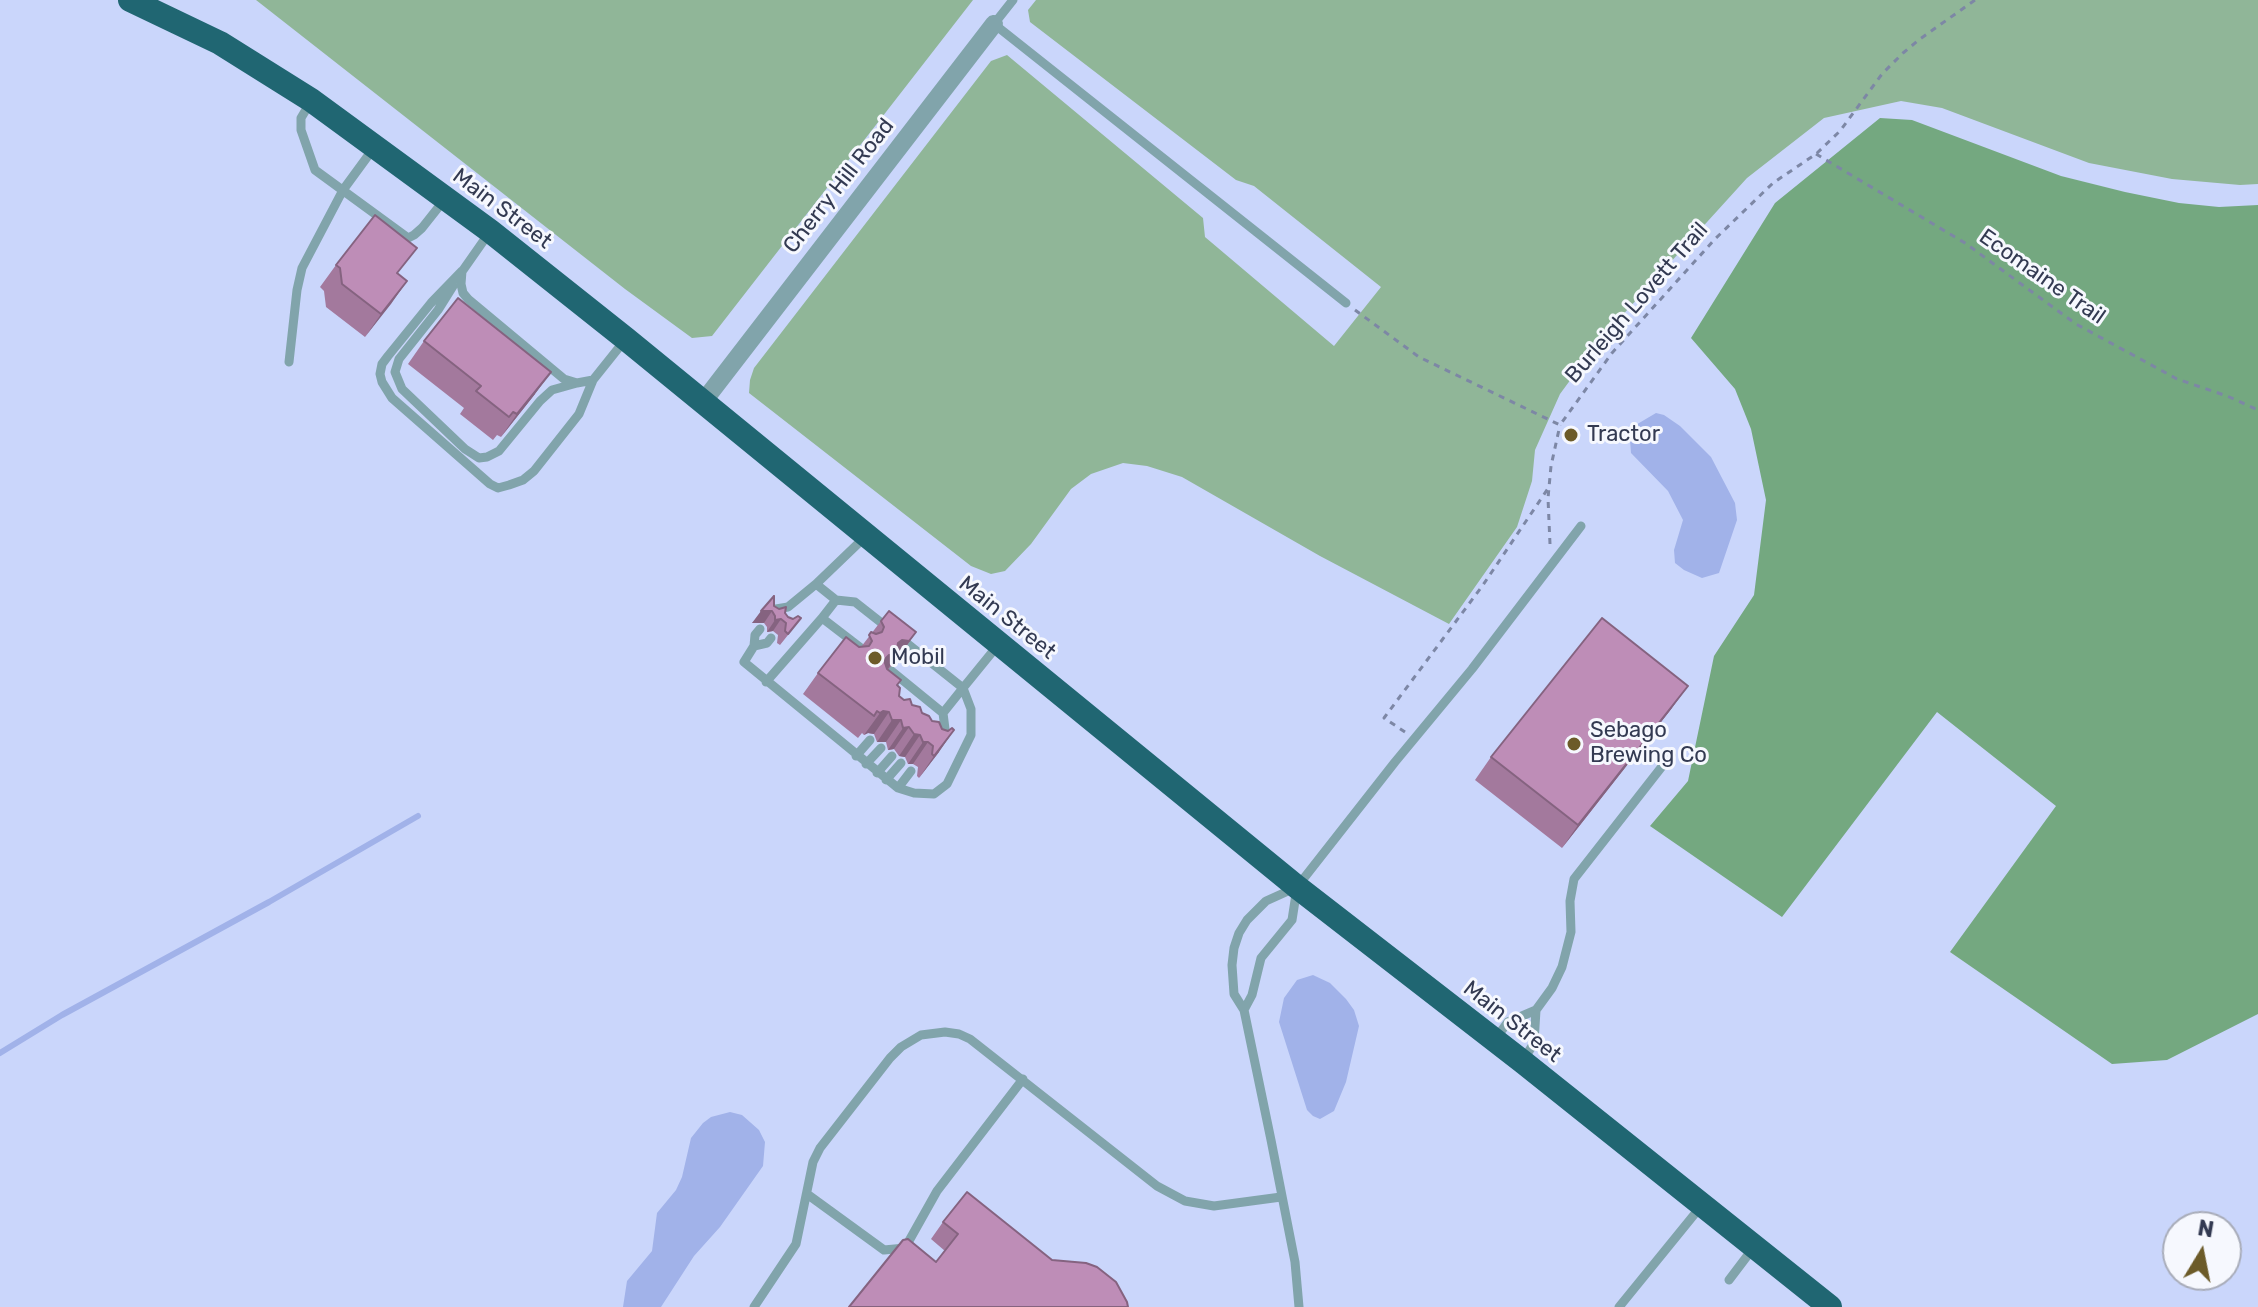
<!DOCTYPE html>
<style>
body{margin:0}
#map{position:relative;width:2258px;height:1307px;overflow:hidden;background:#cad6fb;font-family:Rubik,sans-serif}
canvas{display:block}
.north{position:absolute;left:2162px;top:1211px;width:80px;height:80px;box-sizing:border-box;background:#f6f8fe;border:2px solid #a8acb9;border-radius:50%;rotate:10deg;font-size:22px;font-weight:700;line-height:32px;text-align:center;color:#333a52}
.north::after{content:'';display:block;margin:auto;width:28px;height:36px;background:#6c5b29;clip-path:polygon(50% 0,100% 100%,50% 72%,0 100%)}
</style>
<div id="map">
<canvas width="2258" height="1307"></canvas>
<div class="north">N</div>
</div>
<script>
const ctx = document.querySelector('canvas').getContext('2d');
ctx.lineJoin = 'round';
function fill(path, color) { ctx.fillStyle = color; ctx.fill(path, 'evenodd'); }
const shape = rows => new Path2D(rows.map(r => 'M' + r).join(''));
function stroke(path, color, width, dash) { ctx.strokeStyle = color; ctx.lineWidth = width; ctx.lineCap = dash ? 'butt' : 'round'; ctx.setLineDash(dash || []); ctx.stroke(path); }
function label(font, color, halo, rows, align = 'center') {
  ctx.font = font + ' Rubik,sans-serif'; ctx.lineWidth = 6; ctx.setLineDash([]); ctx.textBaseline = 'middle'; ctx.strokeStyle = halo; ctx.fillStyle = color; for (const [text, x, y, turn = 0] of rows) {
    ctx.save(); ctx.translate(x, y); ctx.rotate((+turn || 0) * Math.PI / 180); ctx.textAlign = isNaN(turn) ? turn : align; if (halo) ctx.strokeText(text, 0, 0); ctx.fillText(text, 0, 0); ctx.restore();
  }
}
fill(shape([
 [256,0,973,0,712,336,692,338,625,289],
 [1036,0,2258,0,2258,184,2240,185,2172,179,2089,163,1942,108,1901,101,1824,118,1747,178,1599,341,1560,394,1535,450,1532,481,1517,527,1449,624,1320,556,1182,477,1147,466,1123,463,1091,474,1071,489,1031,544,1005,571,991,574,971,566,749,393,750,380,754,368,991,61,1007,55,1203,218,1205,237,1334,346,1381,287,1254,186,1236,180,1030,22,1028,10]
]), '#90b698');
fill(shape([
 [1880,118,1912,120,2061,176,2125,192,2179,203,2219,207,2258,205,2258,1014,2167,1060,2112,1064,1950,952,2056,806,1937,712,1782,917,1650,826,1688,781,1714,656,1754,595,1766,500,1751,429,1735,389,1691,338,1775,203]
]), '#74a880');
fill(shape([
 [1656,413,1664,415,1680,426,1711,457,1735,503,1737,520,1719,573,1702,578,1684,570,1675,563,1674,550,1683,520,1668,491,1631,453,1630,440,1634,426],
 [1313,975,1330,983,1346,999,1354,1010,1359,1026,1346,1082,1334,1111,1320,1119,1313,1116,1307,1110,1279,1022,1284,998,1297,980],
 [730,1112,742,1115,759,1130,765,1142,763,1166,720,1227,694,1256,661,1307,623,1307,627,1281,652,1251,657,1213,676,1190,682,1177,691,1138,703,1123,711,1117]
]), '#a1b2e9');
stroke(shape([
 [0,1053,62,1015,269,902,418,816]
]), '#a1b2e9', 6);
stroke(shape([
 [1816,154,1965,243,2076,324,2177,379,2227,396,2258,410],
 [1355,310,1419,357,1560,425,1612,353,1715,239,1773,183,1816,154,1840,131,1882,74,1903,53,1920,39,1975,0],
 [1550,544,1548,498,1551,466,1560,425],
 [1405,732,1384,718,1483,585,1549,487]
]), '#7d87a5', 3, [6, 6]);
stroke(shape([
 [1013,0,994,24,1346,303],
 [310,103,301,118,301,130,315,170,408,238,414,235,422,228,445,199],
 [462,271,431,303,388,356,382,364,380,374,382,382,392,398,490,484,498,488,509,485,523,480,534,471,579,414,593,380,625,340],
 [462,271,461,284,463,293,468,299,564,379,577,383,593,380],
 [461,273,489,233],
 [453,286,438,310,399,359,395,372,402,389,465,449,479,458,487,457,499,451,540,401,552,390,577,383],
 [289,362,297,290,302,268,343,190,373,149],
 [866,536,816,584,836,600,855,602,888,628],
 [836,600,822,618,861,648],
 [772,613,776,609,788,607,816,584],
 [760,629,755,635,754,646,744,662,898,788,914,793,934,794,947,784,971,735,971,709,963,688,943,713,889,669],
 [899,637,963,688,998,645],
 [754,646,767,643,771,638],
 [766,682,822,618],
 [937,739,945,729,943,713],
 [856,756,870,740],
 [866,764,881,748],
 [877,773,892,756],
 [886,780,901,763],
 [898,788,911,771],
 [1244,1010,1252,995,1261,958,1292,920,1297,888],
 [1496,1038,1508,1022,1536,1010,1552,988,1562,967,1571,932,1570,901,1574,879,1671,755],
 [1524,1059,1534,1043,1536,1010],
 [807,1194,884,1250,905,1248,937,1191,1023,1079],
 [1729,1280,1754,1247],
 [754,1307,796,1244,813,1162,820,1148,890,1058,901,1047,921,1035,945,1032,959,1034,970,1039,1157,1186,1185,1201,1214,1206,1281,1197],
 [1299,1307,1295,1262,1271,1140,1244,1010,1234,994,1232,965,1234,948,1239,933,1247,920,1266,901,1297,887,1395,762,1472,669,1581,526],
 [1619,1307,1702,1205]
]), '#81a4ab', 9);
stroke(shape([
 [703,402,994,24]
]), '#81a4ab', 18);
stroke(shape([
 [130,0,220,43,311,100,490,231,626,339,1297,887,1523,1062,1830,1307]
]), '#206672', 24);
fill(shape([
 [336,265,398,274,407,281,365,337,326,307,324,291,320,287],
 [424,341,535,394,501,437,497,435,493,440,460,414,464,408,408,364],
 [774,606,785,613,792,630,780,645,777,643,778,635,773,631,767,632,767,627,764,623,752,623],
 [881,621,916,632,901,654,888,670,897,686,899,696,922,713,939,752,919,778,917,776,918,767,913,764,908,764,905,757,899,756,894,749,888,750,886,742,877,742,874,734,868,733,864,735,862,733,858,738,803,694,818,673,861,647],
 [1672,708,1562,848,1475,780,1491,757],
 [943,1222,1052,1260,936,1262,945,1251,931,1239]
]), '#a3799d');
fill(shape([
 [407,281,391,304,365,337,381,314],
 [551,372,535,394,501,437,517,414],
 [761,611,772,611,764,623,752,623],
 [781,619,773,631,767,632,775,620],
 [916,632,901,654,892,663,881,679,884,660,898,643],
 [1688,686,1672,708,1562,848,1578,825],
 [883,711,889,712,874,734,868,733,864,735,880,713],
 [892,720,901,720,886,742,877,742],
 [909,727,894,749,888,750,903,728],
 [954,730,939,752,919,778,934,756],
 [914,734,920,735,905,757,899,756],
 [923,742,928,742,913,764,908,764]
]), '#856380');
const building = shape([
 [375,215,417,248,397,273,407,281,381,314,342,284,340,268,336,265,375,215],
 [458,298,551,372,517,414,513,412,509,417,476,391,481,386,424,341,458,298],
 [774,596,774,606,779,609,786,607,785,613,788,617,793,619,798,616,801,618,788,634,785,631,786,623,781,619,775,620,775,616,772,611,761,611,774,596],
 [889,611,916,632,909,641,902,640,898,643,897,649,899,653,896,657,889,655,884,660,887,669,901,680,897,685,900,688,899,696,904,700,910,699,912,705,920,707,922,713,929,716,932,721,939,722,942,729,948,731,952,728,954,730,934,756,932,754,933,746,928,742,923,742,920,735,914,734,909,727,903,728,901,720,892,720,889,712,883,711,880,713,877,711,874,716,818,673,846,637,859,647,869,646,872,641,869,635,871,632,876,634,882,632,884,627,881,621,889,611],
 [1602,618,1688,686,1578,825,1491,757,1602,618],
 [967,1192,1052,1260,1086,1263,1097,1267,1116,1282,1127,1302,1128,1307,849,1307,903,1240,908,1239,936,1262,958,1234,943,1222,967,1192]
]);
fill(building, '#be8db7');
stroke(building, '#856380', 2);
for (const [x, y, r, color] of [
 [1571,435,8,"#6c5b29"],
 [875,658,8,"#6c5b29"],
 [1574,744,8,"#6c5b29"]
]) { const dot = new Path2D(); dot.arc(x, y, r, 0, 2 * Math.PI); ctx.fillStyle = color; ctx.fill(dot); stroke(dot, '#f6f8fe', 3); }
label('22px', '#333a52', '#f6f8fe', [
 ["Cherry Hill Road",839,186,-52],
 ["Main Street",502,209,37],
 ["Ecomaine Trail",2042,277,35],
 ["Burleigh Lovett Trail",1637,303,-49],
 ["Main Street",1007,618,39],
 ["Main Street",1512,1022,38]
]);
label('22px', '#333a52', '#f6f8fe', [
 ["Tractor",1587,435],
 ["Mobil",891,658],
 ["Sebago",1590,731],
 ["Brewing Co",1590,756]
], 'left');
</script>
